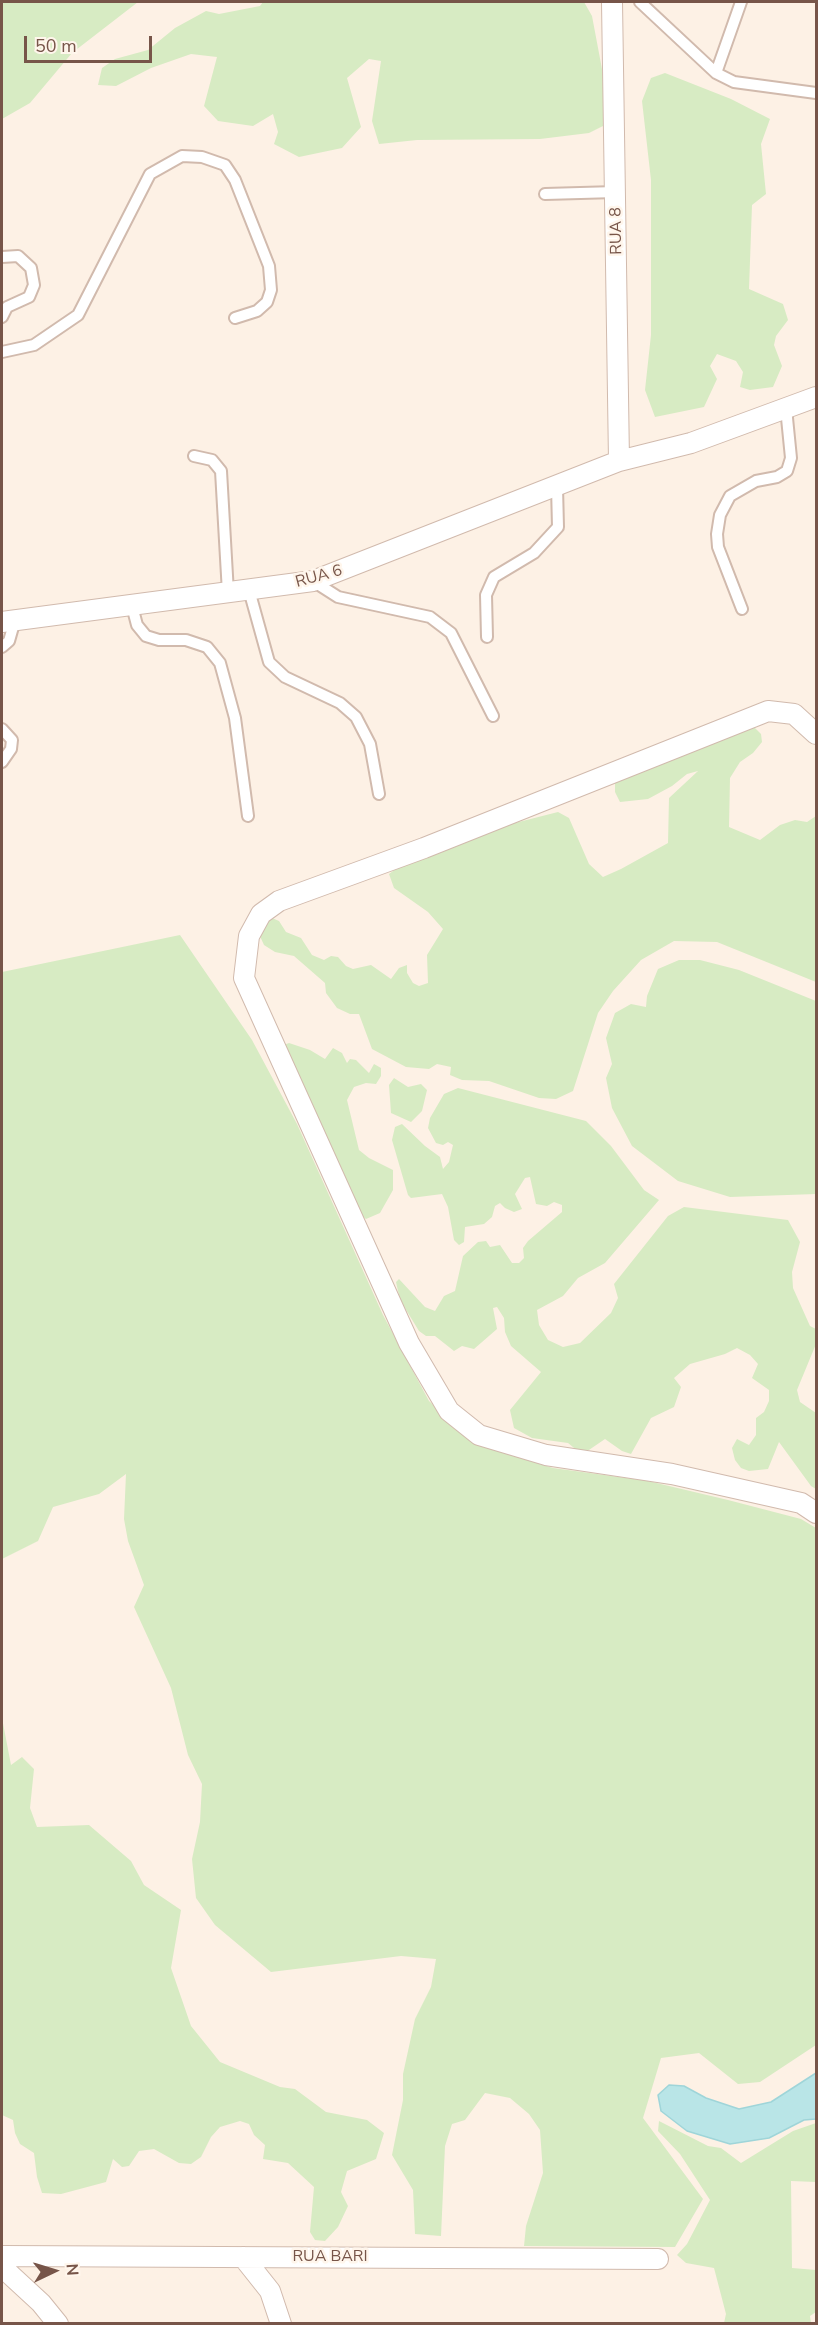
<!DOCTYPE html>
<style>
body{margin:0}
#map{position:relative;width:818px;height:2325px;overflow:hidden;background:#fdf1e5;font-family:"Nunito Sans",sans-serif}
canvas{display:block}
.frame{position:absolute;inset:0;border:3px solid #775549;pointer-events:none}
.north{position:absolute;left:24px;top:2241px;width:60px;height:60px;-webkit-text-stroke:4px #fff6ec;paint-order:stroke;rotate:86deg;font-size:16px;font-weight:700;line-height:24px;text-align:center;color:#775549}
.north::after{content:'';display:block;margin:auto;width:21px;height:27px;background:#775549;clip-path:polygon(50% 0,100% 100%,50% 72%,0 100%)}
.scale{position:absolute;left:24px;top:36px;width:128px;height:27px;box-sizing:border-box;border:3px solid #775549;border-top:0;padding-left:8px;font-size:18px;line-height:21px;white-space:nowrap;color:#775549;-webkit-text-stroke:4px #fff6ec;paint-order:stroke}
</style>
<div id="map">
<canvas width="818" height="2325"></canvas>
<div class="frame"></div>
<div class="north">N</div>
<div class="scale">50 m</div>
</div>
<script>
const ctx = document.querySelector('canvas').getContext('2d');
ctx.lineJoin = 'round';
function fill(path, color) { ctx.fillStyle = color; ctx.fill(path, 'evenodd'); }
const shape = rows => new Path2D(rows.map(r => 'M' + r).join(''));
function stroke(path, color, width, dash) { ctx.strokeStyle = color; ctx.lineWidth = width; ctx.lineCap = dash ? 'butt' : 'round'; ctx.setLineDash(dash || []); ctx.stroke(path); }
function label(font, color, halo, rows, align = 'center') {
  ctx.font = font + ' "Nunito Sans",sans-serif'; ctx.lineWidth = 5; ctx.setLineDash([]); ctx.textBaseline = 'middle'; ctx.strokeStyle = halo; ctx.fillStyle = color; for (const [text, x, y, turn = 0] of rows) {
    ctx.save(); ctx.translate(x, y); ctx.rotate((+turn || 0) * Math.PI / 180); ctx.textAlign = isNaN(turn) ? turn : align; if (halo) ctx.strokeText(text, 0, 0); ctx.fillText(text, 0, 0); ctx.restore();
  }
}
fill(shape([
 [2,2,138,2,72,53,30,103,2,119],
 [263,2,584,2,592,16,605,85,605,125,589,133,540,139,417,140,379,144,372,121,381,61,369,59,347,78,361,127,342,148,299,157,274,144,278,132,273,114,253,126,218,121,204,106,217,57,191,54,151,68,116,86,98,85,102,68,115,59,148,50,175,28,206,11,219,14,260,6],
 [665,73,731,99,770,119,761,144,766,194,752,205,749,289,783,304,788,320,776,336,774,345,782,366,773,387,750,390,740,387,743,372,736,361,717,354,710,366,717,379,704,407,655,417,645,390,651,335,651,180,642,101,651,78],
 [753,726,761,734,762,742,753,753,740,762,730,778,729,827,760,840,780,825,795,820,807,822,816,816,816,982,717,942,674,941,641,960,613,991,598,1013,573,1091,556,1099,539,1098,489,1081,462,1080,450,1075,451,1067,437,1064,429,1069,406,1067,372,1049,359,1014,350,1014,337,1008,326,993,325,983,294,956,275,952,264,945,259,934,263,925,272,918,279,921,286,932,301,938,312,955,324,960,331,956,338,957,346,966,353,969,371,965,391,979,399,968,407,965,407,973,413,983,419,986,428,983,427,955,443,929,428,912,394,888,389,874,404,863,503,826,558,812,569,818,589,864,603,877,621,869,668,843,669,798,698,771,687,774,672,786,648,799,620,802,615,792,615,782],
 [180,935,252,1040,297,1124,383,1315,429,1401,475,1444,553,1468,648,1481,728,1500,801,1519,816,1528,816,2045,760,2082,738,2084,699,2053,661,2058,643,2118,703,2199,675,2247,524,2246,526,2226,543,2173,540,2130,529,2114,510,2098,485,2093,465,2120,452,2124,445,2146,441,2236,415,2234,413,2190,392,2155,403,2100,403,2074,415,2019,431,1987,436,1959,401,1956,271,1972,215,1925,196,1898,192,1859,200,1822,202,1784,188,1755,171,1688,134,1607,144,1585,128,1541,124,1519,126,1474,99,1494,53,1507,38,1541,2,1559,2,972],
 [679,960,700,960,739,970,816,1001,816,1194,730,1197,678,1181,632,1146,612,1108,606,1078,612,1064,606,1038,615,1013,631,1004,646,1007,647,996,658,969],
 [289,1043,310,1050,325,1059,333,1048,342,1053,347,1063,350,1059,356,1060,369,1073,374,1064,381,1068,381,1076,376,1084,366,1083,354,1087,347,1100,359,1150,369,1158,393,1170,393,1190,380,1213,366,1219,354,1209,284,1045],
 [394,1078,408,1087,421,1084,427,1090,422,1111,411,1122,391,1113,389,1085],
 [458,1088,586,1121,611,1146,644,1190,659,1200,605,1263,578,1278,563,1296,537,1310,539,1325,548,1340,563,1347,580,1343,611,1313,618,1298,614,1284,668,1216,684,1207,788,1220,800,1242,792,1272,793,1288,810,1326,816,1329,816,1344,797,1390,800,1402,816,1413,816,1489,811,1486,779,1442,768,1469,749,1471,741,1468,735,1460,732,1448,737,1439,749,1445,756,1435,756,1418,764,1412,769,1401,769,1390,752,1378,758,1364,750,1355,737,1348,725,1354,690,1364,674,1378,681,1387,674,1407,651,1418,631,1454,622,1451,605,1439,586,1452,579,1452,568,1443,532,1438,514,1428,510,1410,541,1372,511,1346,505,1332,504,1318,497,1307,493,1308,497,1329,474,1349,462,1346,454,1351,435,1336,426,1336,419,1331,400,1300,396,1282,399,1279,425,1307,435,1311,444,1296,455,1291,463,1256,478,1242,486,1241,490,1247,500,1245,512,1263,519,1263,524,1258,523,1248,528,1241,562,1212,562,1205,554,1202,547,1206,536,1204,530,1177,525,1178,515,1194,522,1209,514,1212,505,1208,500,1203,495,1206,492,1217,484,1224,465,1227,464,1242,459,1245,454,1240,448,1207,442,1194,411,1198,408,1195,392,1140,395,1127,402,1124,425,1146,440,1157,443,1169,449,1162,453,1145,448,1142,443,1145,436,1143,428,1128,430,1118,444,1094],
 [2,1718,11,1765,22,1757,34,1769,30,1808,37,1827,89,1825,131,1861,144,1885,181,1910,171,1968,191,2026,220,2062,280,2087,295,2089,326,2112,367,2120,384,2133,376,2159,347,2171,341,2192,348,2206,338,2227,325,2241,315,2240,310,2232,314,2187,288,2163,263,2159,265,2145,254,2135,249,2124,240,2121,220,2127,211,2137,201,2157,191,2164,179,2163,154,2149,139,2151,129,2166,122,2167,113,2159,106,2182,61,2194,42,2193,37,2177,34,2153,20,2144,15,2133,13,2120,2,2115],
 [659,2121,708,2146,721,2148,741,2163,793,2131,816,2123,816,2182,791,2181,792,2268,816,2270,816,2312,810,2316,811,2323,724,2323,726,2314,714,2268,686,2263,677,2255,687,2244,710,2200,680,2154,658,2131]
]), '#d7ebc3');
const water = shape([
 [816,2073,816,2119,804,2120,769,2138,730,2144,687,2131,661,2111,658,2095,669,2085,684,2086,706,2098,739,2109,771,2102,816,2073]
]);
fill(water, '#b9e5e7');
stroke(water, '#9fd5d9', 1.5);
const service = shape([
 [640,2,716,73,734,82,816,93],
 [716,73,741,2],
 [545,194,616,192],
 [2,257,18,256,31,268,34,285,29,297,7,307,2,317],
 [2,352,34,345,78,315,150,174,182,156,202,157,225,165,235,180,269,266,271,290,267,302,257,311,235,318],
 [194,456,212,460,221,471,228,593],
 [313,581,338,597,430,617,451,633,493,716],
 [249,590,269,662,285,677,340,703,356,717,370,744,379,794],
 [132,606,137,625,146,636,159,640,186,640,207,647,220,663,235,718,248,816],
 [742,609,718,547,717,534,720,515,730,496,756,481,777,477,787,471,791,458,786,408],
 [487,637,486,595,494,577,534,553,558,527,557,487],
 [2,647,9,641,15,620],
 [2,729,12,740,11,749,2,762]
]);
const minor = shape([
 [612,2,619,461],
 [2,622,313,581,619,461,691,443,816,397],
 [816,734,794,714,768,711,424,848,279,901,261,914,249,936,244,978,409,1343,449,1411,479,1435,546,1455,672,1474,801,1503,816,1513],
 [2,2256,658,2259],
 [243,2257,270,2291,281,2324],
 [2,2267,41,2303,58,2324]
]);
stroke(service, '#d1baad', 14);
stroke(minor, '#d1baad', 22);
stroke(service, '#fff', 10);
stroke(minor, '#fff', 20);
label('16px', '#775549', '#fff6ec', [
 ["RUA 8",617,231,-91],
 ["RUA 6",319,577,-15],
 ["RUA BARI",330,2257]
]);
</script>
